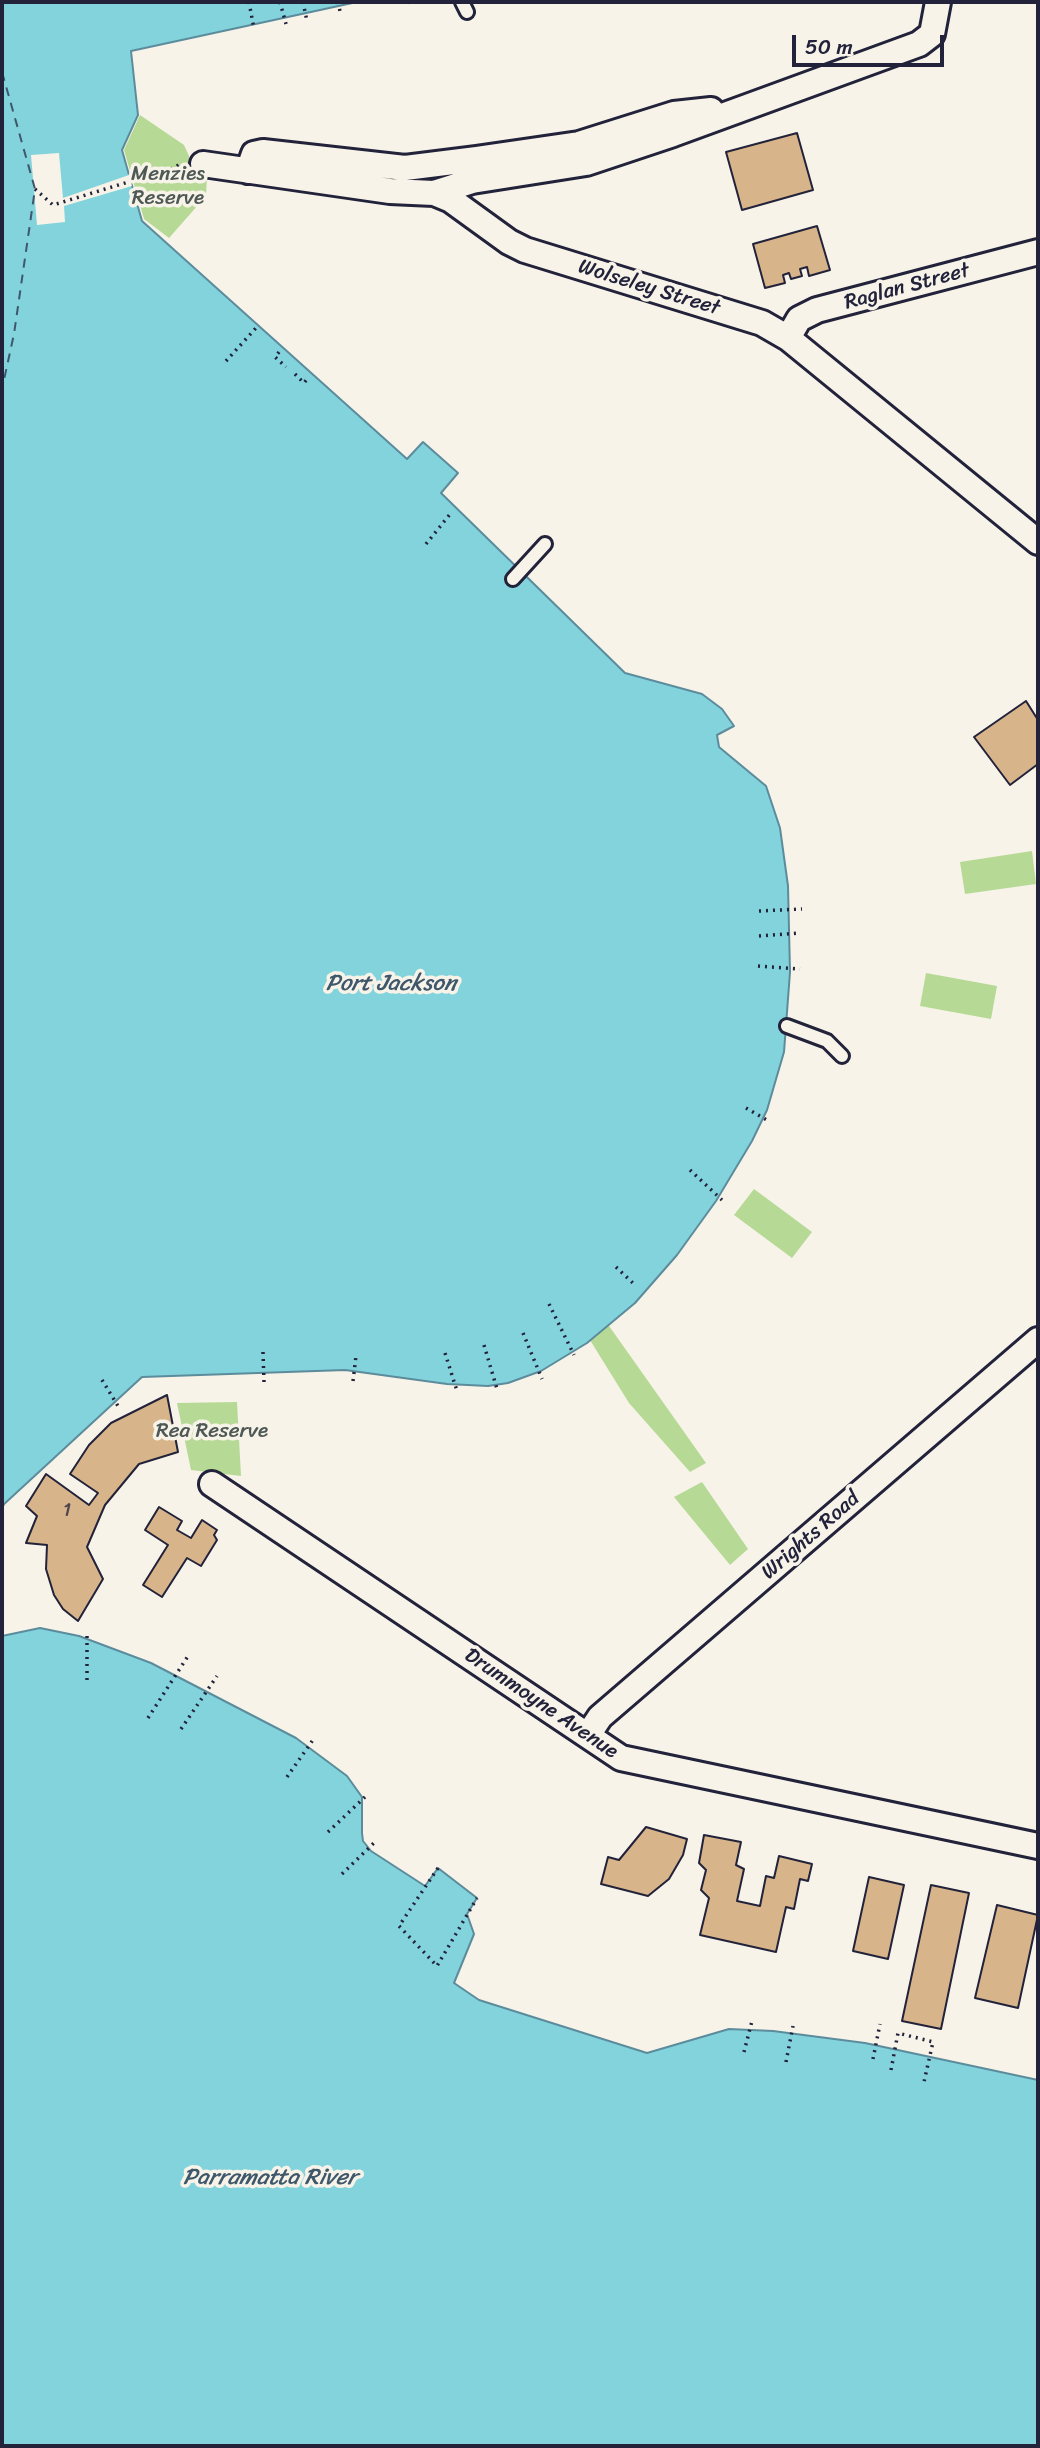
<!DOCTYPE html>
<style>
body{margin:0}
#map{position:relative;width:1040px;height:2448px;overflow:hidden;background:#f7f3e8;font-family:Sriracha,sans-serif}
canvas{display:block}
.frame{position:absolute;inset:0;border:4px solid #22223b;pointer-events:none}
.scale{position:absolute;left:792px;top:35px;width:152px;height:32px;box-sizing:border-box;border:4px solid #22223b;border-top:0;padding-left:9px;font-size:21px;line-height:24px;white-space:nowrap;color:#22223b;-webkit-text-stroke:5px #f7f3e8;paint-order:stroke}
</style>
<div id="map">
<canvas width="1040" height="2448"></canvas>
<div class="frame"></div>
<div class="scale">50 m</div>
</div>
<script>
const ctx = document.querySelector('canvas').getContext('2d');
ctx.lineJoin = 'round';
function fill(path, color) { ctx.fillStyle = color; ctx.fill(path, 'evenodd'); }
const shape = rows => new Path2D(rows.map(r => 'M' + r).join(''));
function stroke(path, color, width, dash) { ctx.strokeStyle = color; ctx.lineWidth = width; ctx.lineCap = dash ? 'butt' : 'round'; ctx.setLineDash(dash || []); ctx.stroke(path); }
function label(font, color, halo, rows, align = 'center') {
  ctx.font = font + ' Sriracha,sans-serif'; ctx.lineWidth = 7; ctx.setLineDash([]); ctx.textBaseline = 'middle'; ctx.strokeStyle = halo; ctx.fillStyle = color; for (const [text, x, y, turn = 0] of rows) {
    ctx.save(); ctx.translate(x, y); ctx.rotate((+turn || 0) * Math.PI / 180); ctx.textAlign = isNaN(turn) ? turn : align; if (halo) ctx.strokeText(text, 0, 0); ctx.fillText(text, 0, 0); ctx.restore();
  }
}
fill(shape([
 [140,115,184,145,194,167,207,175,206,196,169,238,144,219,124,150],
 [1032,851,1036,884,965,894,960,862],
 [926,973,997,986,991,1019,920,1006],
 [754,1189,812,1232,792,1258,734,1215],
 [602,1316,706,1463,690,1472,629,1403,585,1332],
 [237,1402,241,1476,191,1470,177,1403],
 [702,1482,748,1549,730,1565,674,1497]
]), '#b6da95');
const water = shape([
 [2,2,357,2,131,51,138,115,122,150,142,221,407,459,423,442,458,473,441,493,625,673,702,694,722,709,734,726,717,735,719,747,766,786,780,828,788,886,790,972,784,1052,767,1110,752,1141,716,1201,677,1255,635,1303,587,1343,541,1371,508,1383,488,1386,447,1384,345,1370,142,1377,2,1506,2,2],
 [40,1628,79,1636,151,1663,296,1738,347,1776,362,1797,362,1833,363,1841,371,1851,425,1886,438,1868,477,1898,467,1914,474,1934,454,1983,479,2000,647,2053,729,2029,773,2031,865,2043,1038,2080,1038,2446,2,2446,2,1636,40,1628]
]);
fill(water, '#82d3dc');
stroke(water, '#5c8c9c', 2);
fill(shape([
 [59,153,63,198,129,175,132,186,64,206,65,222,37,225,31,155]
]), '#f7f3e8');
stroke(shape([
 [2,72,35,189,14,334,2,389]
]), '#3f576b', 2, [9, 7]);
const building = shape([
 [797,133,813,190,742,210,726,152,797,133],
 [817,226,830,270,809,276,807,267,800,269,802,276,791,279,789,273,783,275,785,283,765,288,753,244,817,226],
 [1026,701,1038,720,1038,764,1010,785,974,737,1026,701],
 [167,1395,178,1452,139,1464,105,1505,87,1547,103,1579,78,1621,63,1609,54,1595,46,1569,47,1545,26,1543,37,1516,26,1506,46,1474,89,1505,98,1493,70,1474,89,1445,111,1423,167,1395],
 [159,1507,182,1521,177,1530,191,1538,202,1520,217,1530,214,1535,217,1540,201,1566,187,1558,162,1597,143,1585,168,1545,145,1530,159,1507],
 [646,1827,687,1839,683,1855,669,1879,648,1896,601,1884,608,1857,619,1860,646,1827],
 [704,1835,741,1842,736,1865,744,1869,737,1901,760,1906,766,1876,774,1878,779,1856,812,1864,808,1881,800,1879,794,1909,786,1907,776,1952,700,1935,709,1898,701,1890,706,1870,699,1863,704,1835],
 [869,1877,904,1885,888,1959,853,1951,869,1877],
 [931,1885,969,1893,941,2029,902,2021,931,1885],
 [997,1905,1038,1915,1018,2008,975,1998,997,1905]
]);
fill(building, '#d7b489');
stroke(building, '#22223b', 2);
const service = shape([
 [462,2,467,12],
 [513,579,545,544],
 [787,1026,827,1041,842,1056]
]);
const minor = shape([
 [203,164,390,191,434,193,451,200,509,242,525,250,762,323,788,338,1038,542],
 [248,171,254,154,263,152,405,168,477,159,579,144,674,114,711,110],
 [434,193,472,181,586,163,673,134,919,44,932,34,938,2],
 [788,338,799,319,817,310,1038,252],
 [212,1484,621,1758,1038,1846],
 [588,1735,600,1717,1038,1340]
]);
stroke(service, '#22223b', 18);
stroke(minor, '#22223b', 30);
stroke(shape([
 [249,2,254,29],
 [280,2,286,24],
 [303,2,307,21],
 [338,2,340,11],
 [365,2,365,6],
 [409,2,410,3],
 [35,189,53,205,174,168,180,164],
 [279,352,275,357,286,367],
 [226,361,256,328],
 [295,374,304,383,308,378],
 [426,544,451,513],
 [759,911,802,909],
 [759,936,799,933],
 [758,966,800,969],
 [746,1108,767,1120],
 [690,1170,722,1200],
 [616,1267,636,1286],
 [549,1304,574,1355],
 [523,1333,542,1379],
 [484,1345,497,1389],
 [263,1352,264,1382],
 [445,1353,457,1391],
 [102,1380,118,1406],
 [353,1381,356,1356],
 [2,1505,4,1509],
 [87,1680,87,1633],
 [148,1718,188,1656],
 [181,1729,217,1676],
 [287,1777,315,1737],
 [328,1832,366,1796],
 [438,1868,399,1926,437,1966,477,1898],
 [342,1874,376,1841],
 [744,2052,752,2021],
 [873,2059,880,2024],
 [786,2062,793,2026],
 [891,2070,898,2033,933,2042,924,2082]
]), '#22223b', 3.5, [2, 5]);
stroke(service, '#f7f3e8', 12);
stroke(minor, '#f7f3e8', 24);
label('18px', '#4f464e', null, [
 ["1",67,1511]
]);
label('21px', '#4e5956', '#f7f3e8', [
 ["Menzies",168,175],
 ["Reserve",168,199],
 ["Rea Reserve",212,1432]
]);
label('21px', '#22223b', '#f7f3e8', [
 ["Raglan Street",907,287,-15],
 ["Wolseley Street",649,288,17],
 ["Wrights Road",811,1536,-41],
 ["Drummoyne Avenue",541,1704,34]
]);
label('italic 23px', '#3f576b', '#f7f3e8', [
 ["Port Jackson",391,984],
 ["Parramatta River",270,2178]
]);
</script>
